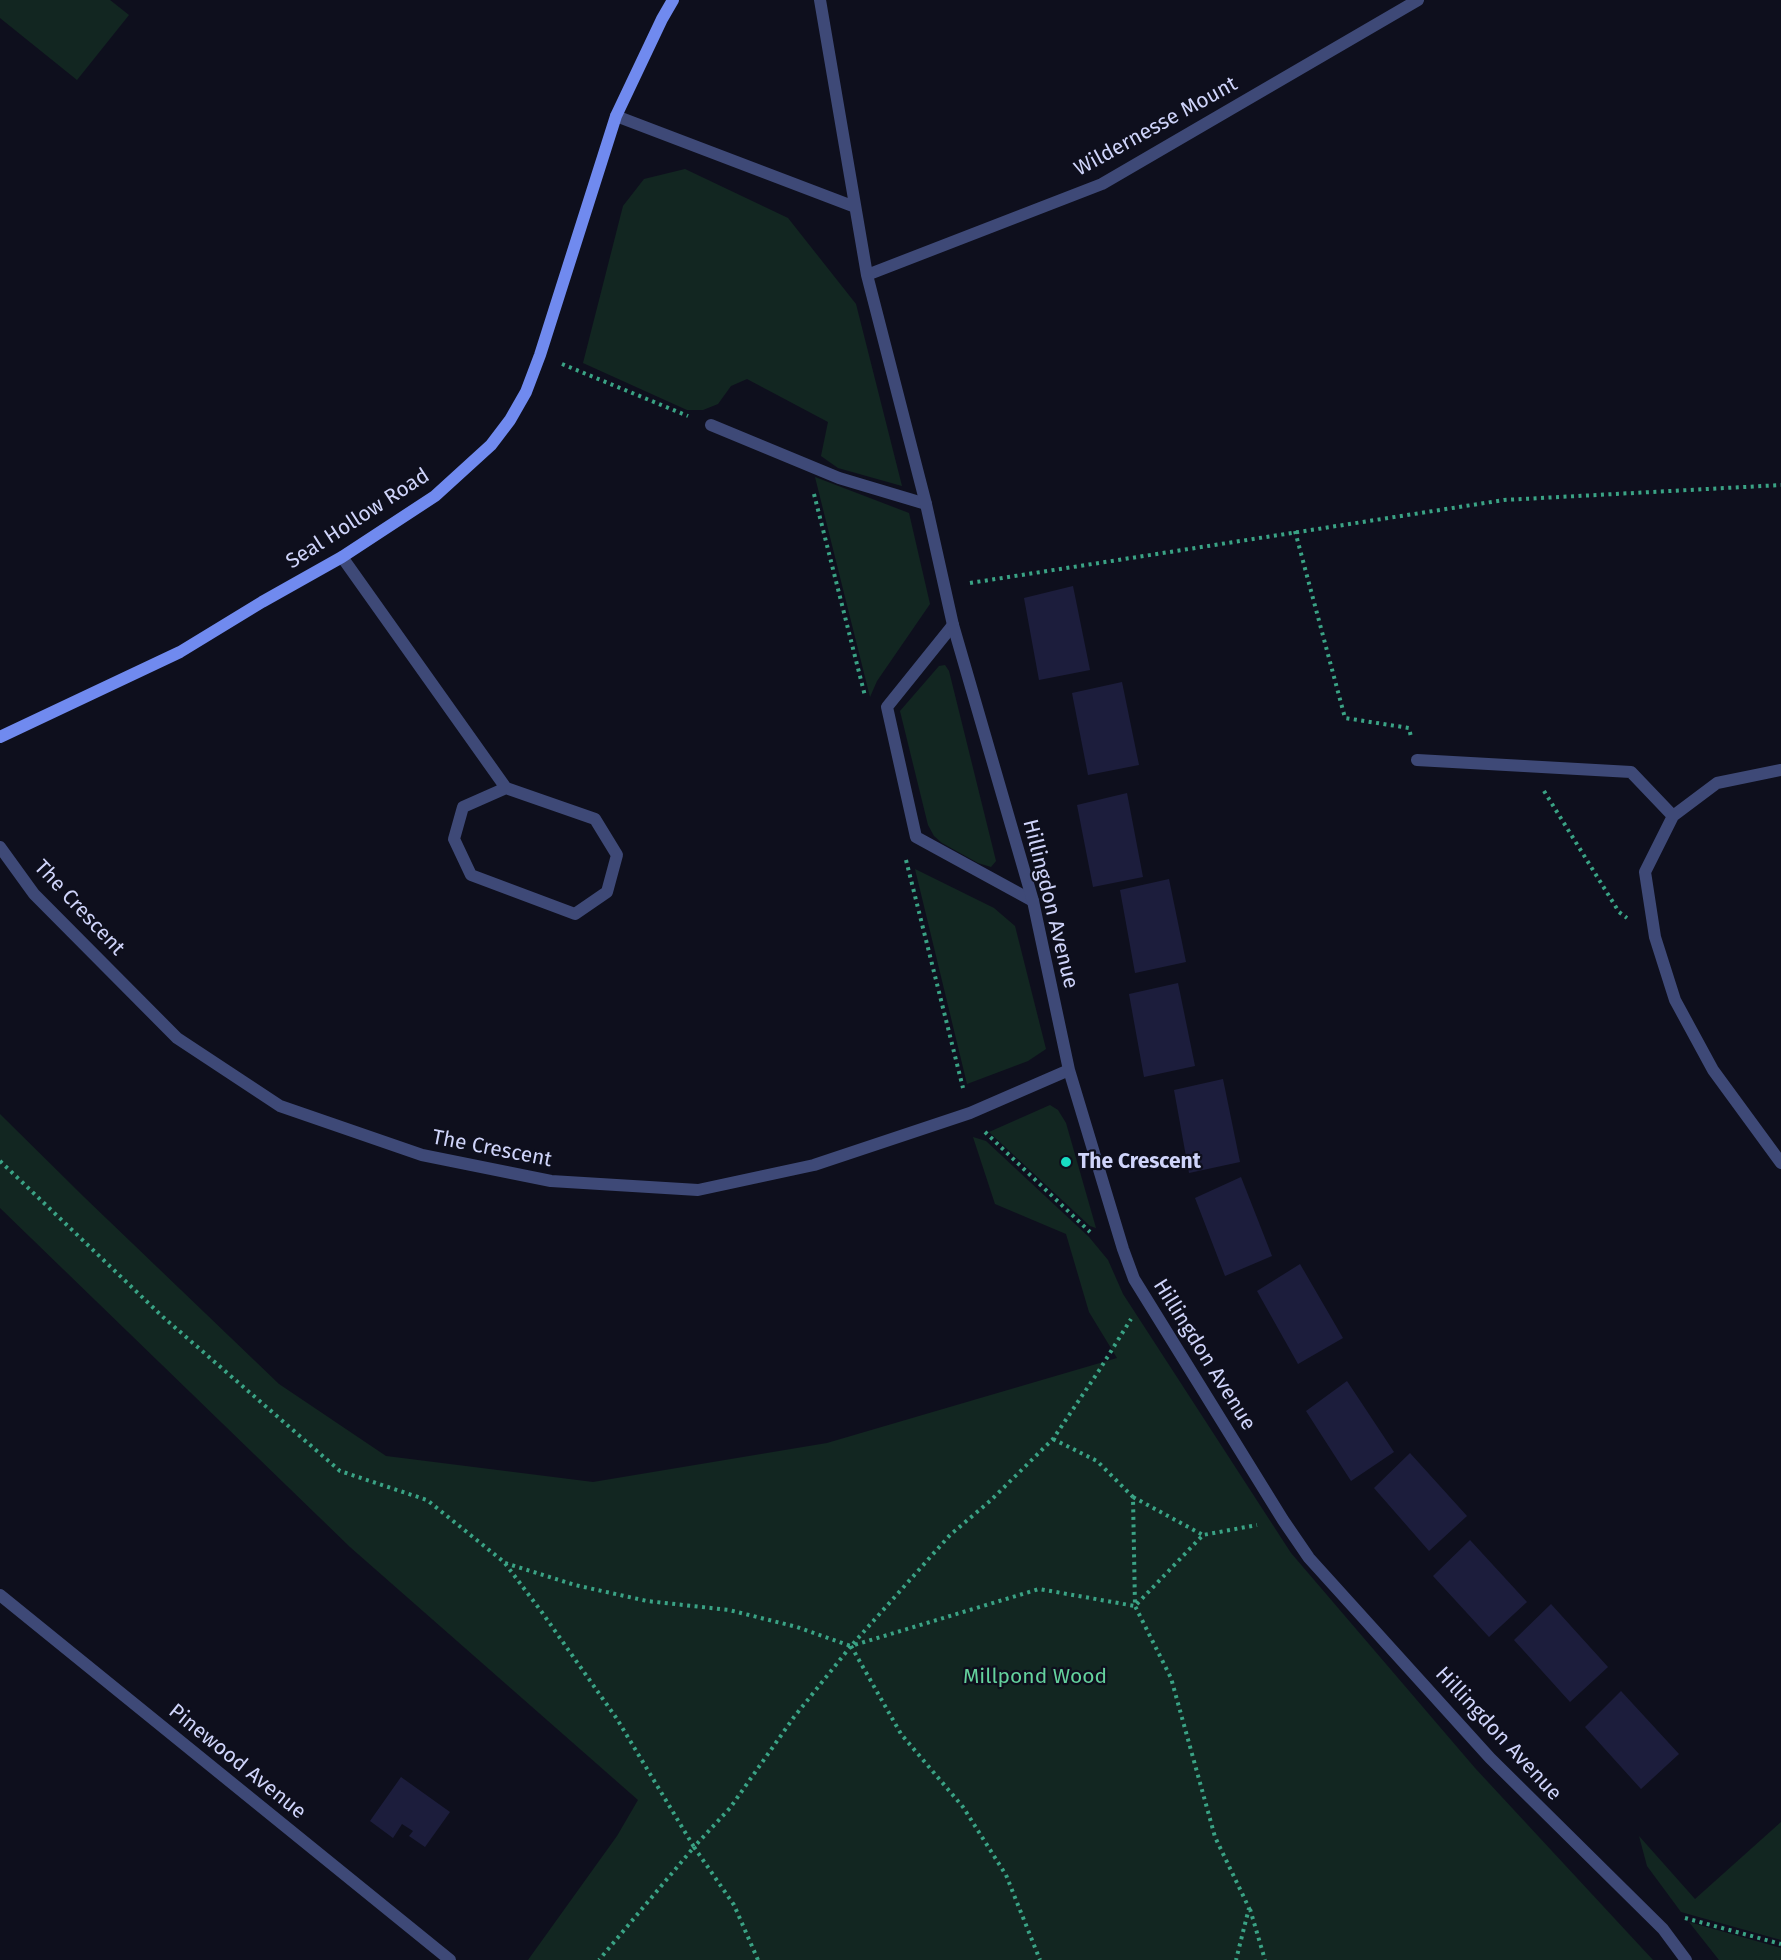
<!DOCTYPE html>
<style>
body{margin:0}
canvas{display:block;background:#0e0f1d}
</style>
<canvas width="1781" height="1960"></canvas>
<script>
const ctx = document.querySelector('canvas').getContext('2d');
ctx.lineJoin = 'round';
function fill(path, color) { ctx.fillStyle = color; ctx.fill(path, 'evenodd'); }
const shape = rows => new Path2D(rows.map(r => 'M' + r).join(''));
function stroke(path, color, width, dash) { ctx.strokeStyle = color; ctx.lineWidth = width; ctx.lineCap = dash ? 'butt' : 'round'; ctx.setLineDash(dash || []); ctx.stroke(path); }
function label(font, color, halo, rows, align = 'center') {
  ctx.font = font + ' "Fira Sans",sans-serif'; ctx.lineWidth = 4.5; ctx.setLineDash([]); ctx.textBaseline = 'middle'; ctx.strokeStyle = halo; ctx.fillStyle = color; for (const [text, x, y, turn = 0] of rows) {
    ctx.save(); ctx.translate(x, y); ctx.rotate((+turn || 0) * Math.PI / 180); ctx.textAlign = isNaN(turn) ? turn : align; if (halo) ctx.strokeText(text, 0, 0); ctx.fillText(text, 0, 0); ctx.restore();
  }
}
fill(shape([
 [0,0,110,0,129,15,77,80,0,18],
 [685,169,788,218,856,304,902,486,838,468,821,456,828,422,747,379,731,386,718,404,703,410,687,410,583,363,623,206,644,179],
 [815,477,909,513,930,604,877,681,870,697],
 [945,665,949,671,996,861,991,867,978,863,942,843,934,836,928,825,900,711,939,666],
 [915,869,994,908,1015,926,1046,1049,1028,1061,967,1084],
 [1050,1105,1058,1110,1066,1123,1096,1228,1090,1226,989,1132],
 [0,1114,84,1197,279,1384,386,1456,593,1482,827,1443,1117,1358,1089,1312,1066,1234,995,1204,973,1137,986,1141,1089,1237,1108,1260,1123,1294,1291,1553,1475,1768,1653,1960,528,1960,617,1836,638,1800,350,1547,0,1208],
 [1781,1822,1781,1940,1681,1912,1647,1866,1639,1836,1695,1899],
 [1689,1922,1781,1948,1781,1960,1719,1960]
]), '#122621');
fill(shape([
 [1073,586,1090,670,1039,680,1024,598],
 [1122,682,1139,765,1088,775,1072,693],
 [1127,793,1143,877,1093,887,1077,805],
 [1169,879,1186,962,1135,973,1120,890],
 [1178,983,1195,1066,1144,1077,1129,994],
 [1223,1079,1240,1162,1189,1173,1174,1090],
 [1241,1177,1272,1256,1225,1276,1195,1198],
 [1300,1264,1343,1338,1298,1364,1257,1291],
 [1347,1381,1394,1452,1351,1481,1306,1411],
 [1410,1453,1467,1516,1429,1551,1374,1488],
 [1470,1540,1527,1602,1489,1637,1433,1576],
 [1551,1604,1608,1667,1570,1702,1514,1640],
 [1621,1691,1679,1754,1641,1789,1585,1727],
 [401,1777,450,1812,425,1847,409,1836,413,1831,402,1824,393,1838,370,1821]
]), '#1c1d3c');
stroke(shape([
 [562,364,688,416],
 [814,494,865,696],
 [1295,531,1345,718,1409,728,1411,737],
 [970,583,1504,500,1781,485],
 [1544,791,1619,912,1627,918],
 [906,860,963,1088],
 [985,1132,1090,1232],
 [0,1161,163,1317,340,1471,427,1500,504,1562,541,1611,617,1719,694,1847,599,1960],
 [1053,1439,1097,1461,1133,1497,1135,1606,1171,1678,1215,1837,1249,1908,1236,1960],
 [1133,1497,1203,1535],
 [505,1563,575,1585,647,1601,729,1610,797,1627,851,1646,950,1535,990,1501,1053,1439,1100,1369,1131,1319],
 [851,1646,901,1734,963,1807,1006,1875,1040,1960],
 [1250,1909,1265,1960],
 [1685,1918,1781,1944],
 [758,1960,734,1905,694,1847,730,1808,794,1717,851,1646,1039,1589,1135,1606,1203,1535,1257,1525]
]), '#3aa385', 4, [3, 4.5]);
stroke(shape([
 [711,425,839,478,926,504],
 [342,557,506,788,595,819,617,855,607,892,575,914,471,875,454,839,463,807,506,788],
 [953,625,887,707,916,837,1033,901]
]), '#3e4977', 12);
stroke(shape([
 [820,0,867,275,926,504,953,625,1033,901,1069,1070,1123,1249,1134,1279,1283,1520,1309,1558,1490,1758,1663,1929,1686,1960],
 [616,116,855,207],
 [867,275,1102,184,1418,0],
 [1417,760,1631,772,1673,816],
 [1781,770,1717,783,1673,816,1645,872,1655,937,1675,1000,1713,1070,1781,1163],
 [0,847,34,894,177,1038,280,1106,422,1155,551,1181,698,1190,814,1165,970,1113,1069,1070],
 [0,1595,450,1960]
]), '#3e4977', 12);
stroke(shape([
 [0,737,180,652,262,602,342,557,435,496,491,445,510,420,526,392,540,355,616,116,662,19,673,0]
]), '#708aef', 12);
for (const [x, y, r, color] of [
 [1066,1162,6,"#18dcc3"]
]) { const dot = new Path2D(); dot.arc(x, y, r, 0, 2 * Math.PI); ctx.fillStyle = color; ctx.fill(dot); stroke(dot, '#0e0f1d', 2); }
label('21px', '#cfd4fa', '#0e0f1d', [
 ["Wildernesse Mount",1156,127,-29],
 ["Seal Hollow Road",358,519,-33],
 ["Hillingdon Avenue",1050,904,76],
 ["The Crescent",79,908,47],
 ["The Crescent",492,1149,11],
 ["Hillingdon Avenue",1204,1355,58],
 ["Hillingdon Avenue",1498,1734,47],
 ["Pinewood Avenue",237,1762,39]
]);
label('bold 21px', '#cfd4fa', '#0e0f1d', [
 ["The Crescent",1078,1162]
], 'left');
label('21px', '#64d19d', '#0e0f1d', [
 ["Millpond Wood",1035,1677]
]);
</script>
